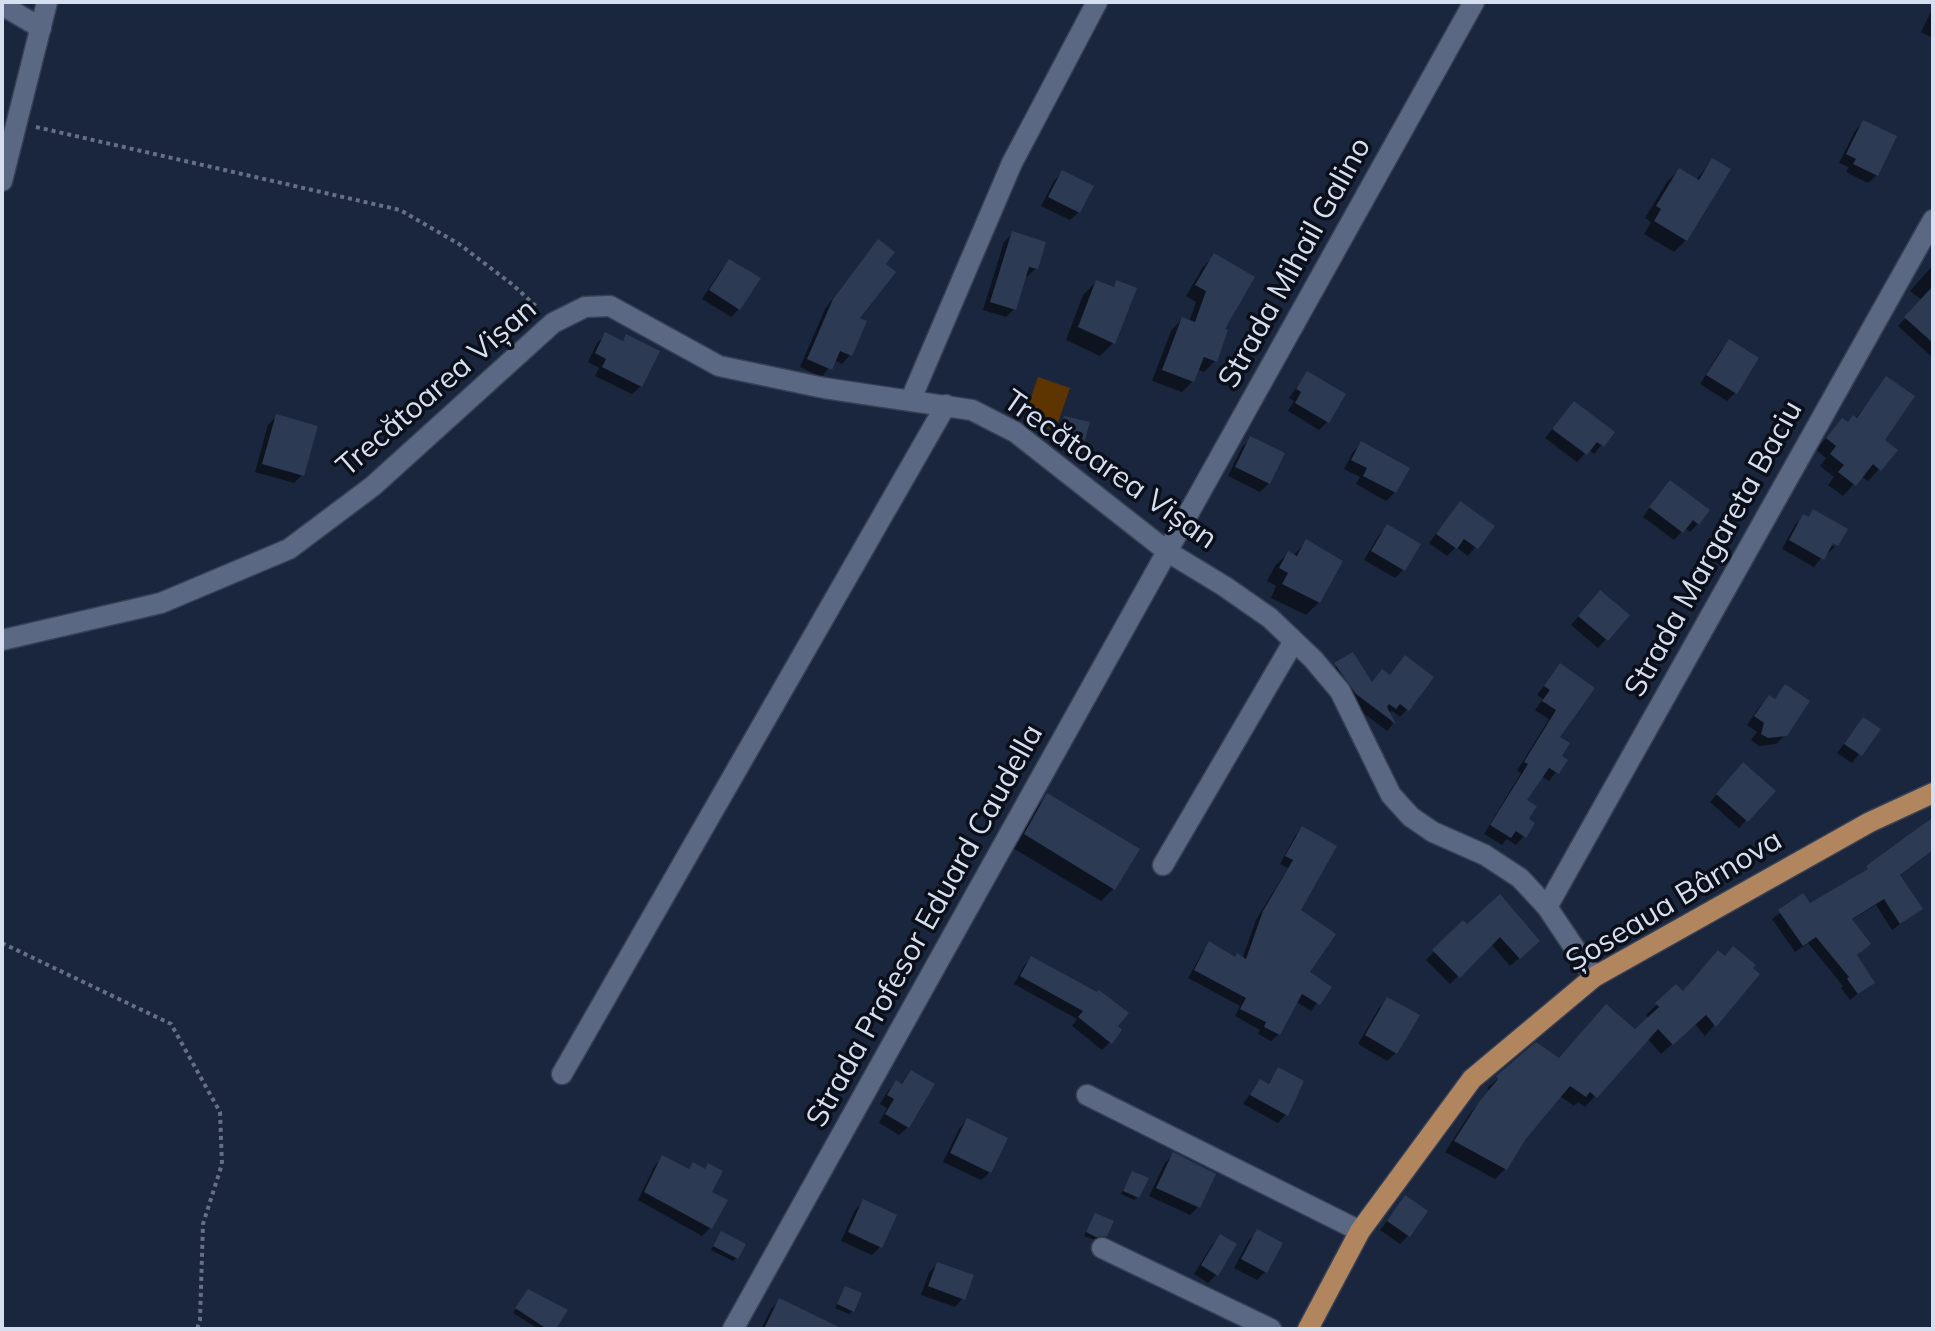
<!DOCTYPE html>
<meta charset="utf-8">
<style>
body{margin:0}
#map{position:relative;width:1935px;height:1331px;overflow:hidden;background:#1a263d;font-family:Mulish,sans-serif}
canvas{display:block}
.frame{position:absolute;inset:0;border:4px solid #d6dfef;pointer-events:none}
</style>
<div id="map">
<canvas width="1935" height="1331"></canvas>
<div class="frame"></div>
</div>
<script>
const ctx = document.querySelector('canvas').getContext('2d');
ctx.lineJoin = 'round';
function fill(path, color) { ctx.fillStyle = color; ctx.fill(path, 'evenodd'); }
const shape = rows => new Path2D(rows.map(r => 'M' + r).join(''));
function stroke(path, color, width, dash) { ctx.strokeStyle = color; ctx.lineWidth = width; ctx.lineCap = dash ? 'butt' : 'round'; ctx.setLineDash(dash || []); ctx.stroke(path); }
function label(font, color, halo, rows, align = 'center') {
  ctx.font = font + ' Mulish,sans-serif'; ctx.lineWidth = 7; ctx.setLineDash([]); ctx.textBaseline = 'middle'; ctx.strokeStyle = halo; ctx.fillStyle = color; for (const [text, x, y, turn = 0] of rows) {
    ctx.save(); ctx.translate(x, y); ctx.rotate((+turn || 0) * Math.PI / 180); ctx.textAlign = isNaN(turn) ? turn : align; if (halo) ctx.strokeText(text, 0, 0); ctx.fillText(text, 0, 0); ctx.restore();
  }
}
fill(shape([
 [1038,377,1070,388,1055,431,1023,420]
]), '#5e3501');
fill(shape([
 [1933,8,1933,38,1921,32],
 [1863,122,1877,175,1868,183,1846,172,1849,167,1839,163,1855,131],
 [1712,160,1686,240,1674,252,1644,234,1651,222,1645,218,1667,182,1679,170,1696,180],
 [1062,173,1079,212,1070,220,1041,206,1054,181],
 [1012,234,1036,268,1027,277,1024,276,1014,309,1006,317,983,310,1004,242],
 [870,250,883,265,857,319,864,322,850,355,842,364,834,360,822,377,800,367,825,309],
 [1214,256,1222,330,1215,361,1204,372,1197,369,1193,381,1182,392,1152,381,1171,331,1182,319,1189,322,1196,302,1186,296,1203,267],
 [729,261,739,309,731,317,702,299,721,270],
 [1933,265,1933,358,1898,326,1922,300,1910,291],
 [1096,282,1111,288,1117,283,1113,343,1100,356,1066,340,1083,295],
 [606,335,621,342,627,337,641,386,632,394,595,376,599,368,588,362,597,343],
 [1729,341,1735,393,1727,401,1700,384,1721,350],
 [1307,373,1328,421,1319,430,1288,411,1294,401,1289,398],
 [1886,379,1879,469,1868,481,1861,476,1843,496,1828,485,1834,477,1820,466,1826,458,1816,450,1831,432,1855,419],
 [1574,403,1612,432,1594,454,1588,450,1577,462,1545,438],
 [277,416,302,475,294,483,255,472,268,425],
 [1065,418,1082,442,1073,451,1051,444,1056,426],
 [1250,439,1269,483,1260,492,1228,476,1242,447],
 [1361,444,1395,492,1386,501,1356,484,1360,477,1344,469,1353,452],
 [1662,491,1698,524,1690,532,1685,528,1674,540,1643,517],
 [1460,503,1492,526,1468,556,1456,547,1447,556,1429,543],
 [1814,512,1823,540,1835,547,1828,553,1826,552,1814,567,1782,549,1795,525,1803,517,1807,519],
 [1387,527,1403,570,1395,578,1364,560,1379,535],
 [1306,542,1319,602,1306,615,1271,598,1276,586,1267,581,1275,566,1288,553,1293,556],
 [1592,601,1627,616,1598,648,1571,625],
 [1352,655,1371,685,1375,679,1407,709,1400,717,1392,711,1388,715,1393,724,1387,731,1349,702,1328,672],
 [1560,665,1557,738,1559,757,1565,760,1549,781,1541,776,1525,801,1524,836,1516,845,1507,839,1502,845,1484,834,1521,773,1517,771,1549,719,1535,710,1543,699,1537,695],
 [1786,687,1785,735,1776,744,1759,746,1751,740,1757,732,1747,725,1760,706,1769,698,1773,701],
 [1863,719,1878,729,1852,763,1837,753],
 [1736,772,1773,791,1739,828,1710,802],
 [1047,796,1114,888,1101,901,1013,848,1035,808],
 [1933,816,1933,850,1899,876,1920,909,1892,930,1876,905,1851,920,1855,956,1872,982,1850,1000,1841,988,1843,986,1808,943,1795,952,1772,919,1802,896,1810,906,1860,875],
 [1303,828,1298,911,1307,972,1329,987,1311,1011,1295,1001,1279,1034,1271,1041,1258,1034,1260,1030,1235,1016,1240,1006,1188,978,1203,951,1210,944,1235,959,1242,959,1256,920,1288,868,1280,864,1295,836],
 [1500,897,1530,949,1510,966,1491,944,1450,984,1426,960,1463,922,1467,926],
 [1031,958,1115,1027,1110,1042,1102,1050,1072,1026,1077,1019,1014,984,1024,966],
 [1758,974,1705,1036,1695,1024,1661,1054,1647,1038,1585,1107,1578,1102,1574,1106,1560,1096,1523,1139,1505,1169,1495,1179,1445,1152,1469,1115,1489,1090,1487,1088,1536,1045,1558,1060,1635,1031,1649,1019,1646,1015,1676,986,1682,993],
 [1388,999,1396,1053,1387,1061,1358,1044,1379,1008],
 [1279,1070,1286,1114,1278,1123,1243,1104,1260,1081,1267,1085],
 [911,1072,908,1127,899,1135,879,1123,887,1108,880,1104,888,1091,896,1083,900,1085],
 [967,1120,990,1172,981,1180,943,1162,959,1129],
 [1173,1155,1198,1207,1190,1215,1149,1196,1165,1163],
 [663,1157,688,1170,693,1165,703,1171,708,1166,710,1228,702,1236,638,1200,655,1165],
 [1132,1173,1138,1197,1134,1200,1121,1194],
 [1405,1198,1408,1236,1400,1244,1380,1230],
 [863,1202,880,1247,872,1255,841,1241,855,1210],
 [1095,1215,1105,1235,1101,1239,1092,1239,1084,1236],
 [1258,1232,1265,1272,1257,1280,1234,1268,1249,1240],
 [1220,1236,1234,1245,1216,1275,1208,1283,1194,1274,1212,1245],
 [718,1237,736,1258,733,1261,711,1250],
 [937,1264,963,1298,955,1307,921,1295,929,1273],
 [845,1288,853,1311,849,1314,835,1308],
 [524,1295,554,1329,539,1329,513,1313],
 [779,1301,828,1329,761,1329,771,1309]
]), '#0007');
fill(shape([
 [1863,120,1897,136,1878,176,1853,164,1856,159,1846,154],
 [1712,158,1731,169,1687,241,1654,221,1661,209,1656,206,1679,168,1699,180],
 [1062,170,1094,186,1080,213,1048,197],
 [1012,231,1046,242,1038,269,1029,267,1016,310,990,302],
 [878,239,895,252,886,264,896,272,860,318,867,321,852,356,840,351,832,370,807,359,833,299],
 [1214,253,1255,277,1225,329,1228,330,1217,362,1204,357,1194,382,1162,370,1182,317,1195,322,1206,291,1195,285],
 [729,259,761,278,740,310,709,290],
 [1096,280,1114,287,1116,280,1137,288,1115,344,1078,327],
 [1933,286,1933,343,1904,317],
 [605,332,623,341,626,334,660,351,642,387,602,367,606,359,595,353],
 [1729,339,1759,358,1737,394,1706,375],
 [1307,371,1346,394,1329,423,1295,403,1301,392,1296,389],
 [1886,376,1915,396,1885,440,1898,450,1881,471,1873,464,1856,486,1838,472,1844,465,1830,454,1836,446,1826,438,1842,418,1848,422,1853,415,1857,418],
 [1574,401,1615,432,1604,447,1597,442,1587,455,1552,429],
 [276,414,318,426,304,476,262,464],
 [1064,416,1090,422,1084,443,1058,436],
 [1250,436,1285,453,1270,484,1235,467],
 [1361,441,1410,468,1396,493,1363,476,1367,468,1351,460],
 [1670,480,1710,510,1699,525,1693,520,1683,533,1649,507],
 [1460,501,1495,526,1478,549,1464,539,1457,549,1436,534],
 [1813,509,1848,529,1838,546,1833,543,1824,560,1789,540,1803,514,1809,517],
 [1387,524,1421,544,1405,571,1371,551],
 [1306,539,1343,561,1320,603,1282,584,1288,573,1279,568,1288,551,1297,556],
 [1600,590,1630,615,1608,641,1578,616],
 [1353,652,1372,682,1382,669,1390,675,1405,655,1434,677,1409,711,1400,704,1396,709,1389,704,1387,707,1396,724,1356,694,1334,663],
 [1560,663,1595,688,1560,737,1570,743,1562,756,1568,760,1559,774,1549,768,1527,800,1537,806,1529,819,1535,823,1526,838,1516,831,1511,838,1490,825,1528,764,1524,762,1556,710,1542,701,1550,690,1544,686],
 [1785,684,1810,701,1787,736,1768,738,1761,734,1764,723,1754,716,1769,695,1775,699],
 [1863,717,1881,729,1862,756,1844,744],
 [1743,762,1776,791,1748,822,1716,794],
 [1047,793,1140,849,1115,890,1024,834],
 [1933,817,1933,850,1900,875,1923,909,1900,924,1884,899,1852,919,1871,944,1857,955,1875,983,1858,994,1847,979,1849,977,1816,937,1803,946,1778,910,1803,893,1810,903,1868,869,1866,866],
 [1302,826,1337,846,1301,910,1336,934,1310,972,1332,987,1320,1005,1302,994,1280,1035,1264,1027,1266,1022,1240,1009,1246,998,1194,970,1209,941,1235,957,1237,953,1246,959,1263,911,1293,860,1285,856],
 [1500,894,1540,941,1520,959,1500,937,1460,978,1432,950,1463,920,1467,924],
 [1733,946,1756,965,1753,968,1760,974,1716,1027,1706,1015,1673,1045,1658,1029,1597,1098,1590,1092,1586,1097,1570,1086,1525,1140,1507,1170,1454,1141,1479,1102,1498,1079,1496,1076,1536,1042,1559,1058,1606,1004,1635,1029,1659,1007,1655,1003,1676,984,1683,991,1718,950,1725,956],
 [1031,956,1097,992,1099,990,1129,1013,1118,1026,1122,1030,1112,1044,1078,1017,1083,1011,1020,976],
 [1387,997,1420,1015,1397,1054,1365,1035],
 [1278,1067,1304,1081,1288,1116,1250,1095,1260,1079,1269,1084],
 [911,1070,935,1084,909,1128,885,1114,894,1099,887,1095,896,1080,902,1084],
 [967,1118,1008,1138,991,1173,950,1153],
 [1173,1152,1216,1174,1200,1208,1156,1188],
 [662,1155,689,1169,693,1162,705,1169,708,1163,723,1171,712,1192,728,1200,712,1229,644,1192],
 [1132,1171,1149,1178,1139,1198,1123,1191],
 [1405,1195,1428,1211,1410,1237,1387,1221],
 [863,1199,897,1215,882,1248,848,1232],
 [1095,1213,1114,1221,1107,1236,1096,1237,1086,1232],
 [1257,1229,1283,1243,1267,1273,1241,1259],
 [721,1231,746,1244,738,1259,713,1246],
 [1220,1234,1237,1244,1218,1276,1201,1265],
 [937,1262,974,1275,965,1300,928,1286],
 [845,1286,862,1293,854,1312,837,1304],
 [528,1289,568,1310,556,1329,547,1329,515,1308],
 [779,1298,843,1329,764,1329]
]), '#2d3a53');
const minor = shape([
 [2,5,41,28],
 [2,181,47,2],
 [911,399,1012,163,1097,2],
 [2,640,161,603,289,549,373,486,553,323,585,307,610,306,719,366,824,388,972,410,1015,432,1168,552,1224,586,1270,618,1313,659,1340,691,1391,795,1411,817,1433,832,1485,855,1520,878,1547,907,1594,977],
 [1163,865,1294,641],
 [1547,907,1933,220],
 [562,1074,946,405],
 [1087,1095,1360,1231],
 [1102,1248,1271,1329],
 [733,1329,1474,2]
]);
const major = shape([
 [1308,1329,1360,1231,1472,1079,1594,977,1870,822,1933,793]
]);
stroke(minor, '#374054', 23);
stroke(major, '#374054', 23);
stroke(shape([
 [36,127,400,210,459,244,513,285,538,308],
 [2,943,171,1024,220,1112,222,1164,203,1224,200,1320,197,1329]
]), '#667084', 4, [4, 4]);
stroke(minor, '#5a6884', 20);
stroke(major, '#b1865f', 20);
label('30px', '#d6dfef', '#0a0f19', [
 ["Strada Mihail Galino",1295,263,-61],
 ["Trecătoarea Vișan",437,388,-41],
 ["Trecătoarea Vișan",1110,470,35],
 ["Strada Margareta Baciu",1714,549,-61],
 ["Șoseaua Bârnova",1674,901,-31],
 ["Strada Profesor Eduard Caudella",925,926,-61]
]);
</script>
